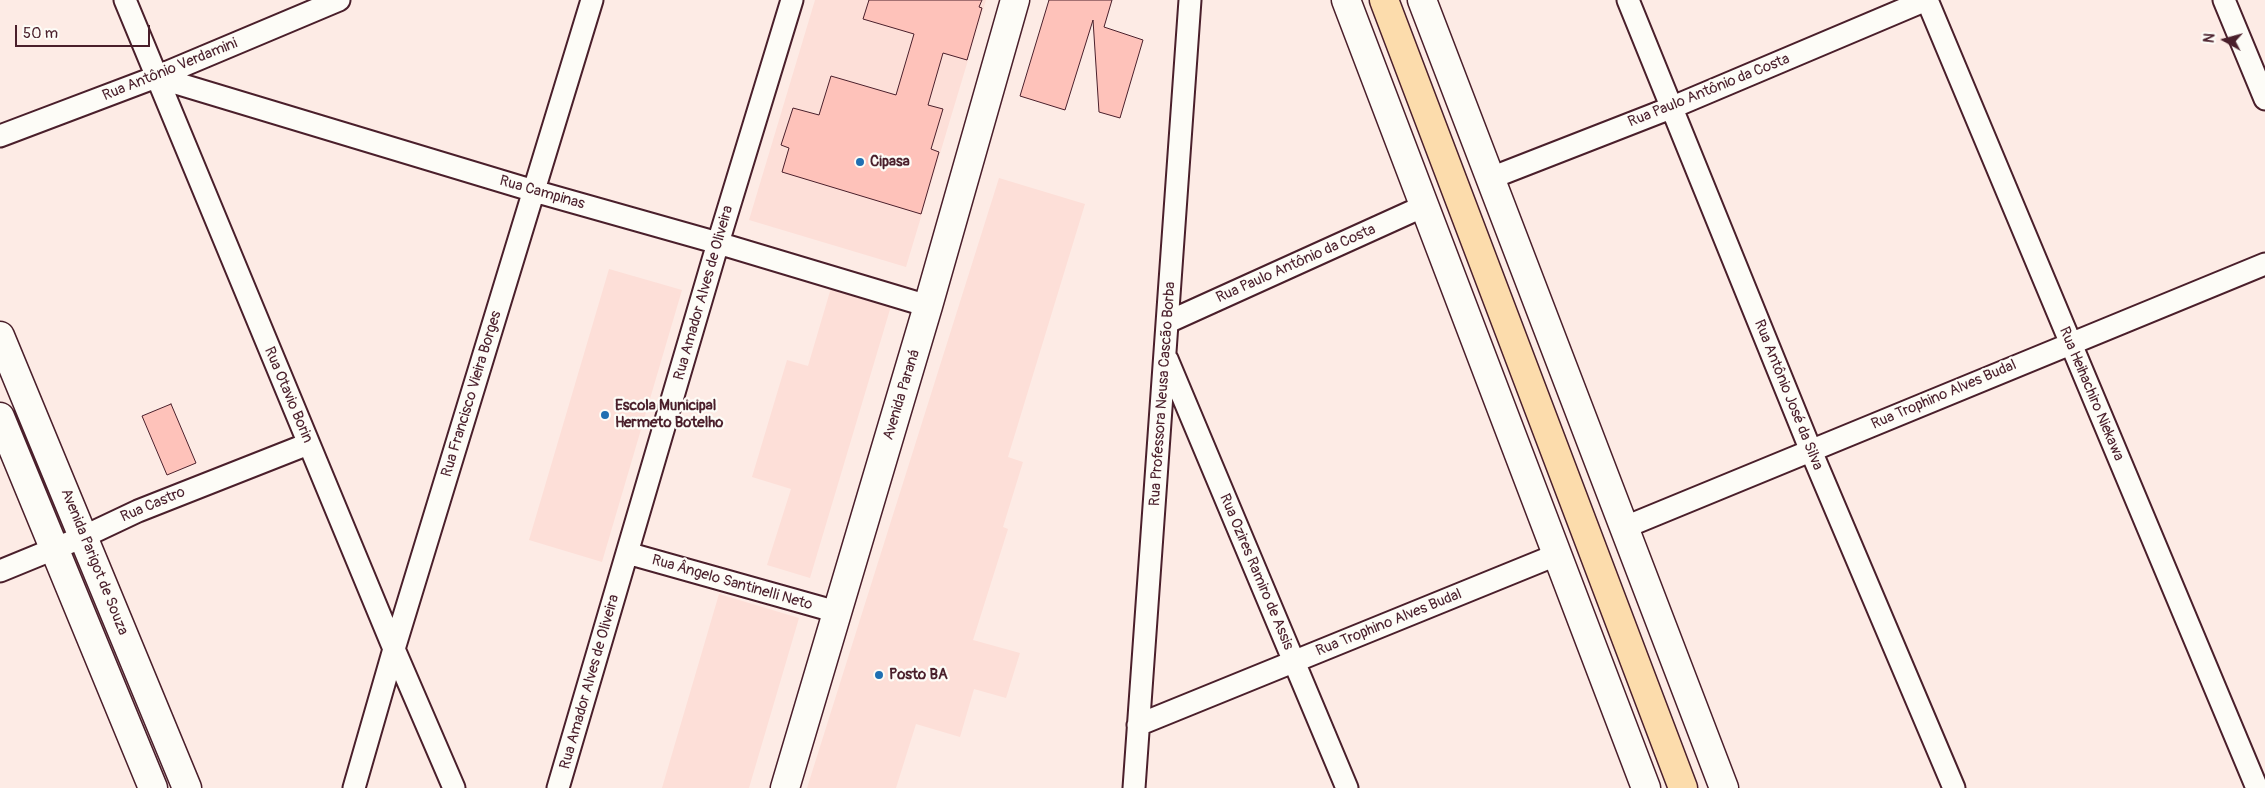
<!DOCTYPE html>
<meta charset="utf-8">
<style>
body{margin:0}
#map{position:relative;width:2265px;height:788px;overflow:hidden;background:#fdebe5;font-family:Pangolin,sans-serif}
canvas{display:block}
.north{position:absolute;left:2200px;top:15px;width:50px;height:50px;-webkit-text-stroke:4px #fdfcf7;paint-order:stroke;rotate:277deg;font-size:14px;font-weight:700;line-height:20px;text-align:center;color:#4a1f2b}
.north::after{content:'';display:block;margin:auto;width:18px;height:22px;background:#4a1f2b;clip-path:polygon(50% 0,100% 100%,50% 72%,0 100%)}
.scale{position:absolute;left:15px;top:25px;width:135px;height:22px;box-sizing:border-box;border:2px solid #4a1f2b;border-top:0;padding-left:6px;font-size:15px;line-height:18px;white-space:nowrap;color:#4a1f2b;-webkit-text-stroke:4px #fdfcf7;paint-order:stroke}
</style>
<div id="map">
<canvas width="2265" height="788"></canvas>
<div class="north">N</div>
<div class="scale">50 m</div>
</div>
<script>
const ctx = document.querySelector('canvas').getContext('2d');
ctx.lineJoin = 'round';
function fill(path, color) { ctx.fillStyle = color; ctx.fill(path, 'evenodd'); }
const shape = rows => new Path2D(rows.map(r => 'M' + r).join(''));
function stroke(path, color, width, dash) { ctx.strokeStyle = color; ctx.lineWidth = width; ctx.lineCap = dash ? 'butt' : 'round'; ctx.setLineDash(dash || []); ctx.stroke(path); }
function label(font, color, halo, rows, align = 'center') {
  ctx.font = font + ' Pangolin,sans-serif'; ctx.lineWidth = 4.5; ctx.setLineDash([]); ctx.textBaseline = 'middle'; ctx.strokeStyle = halo; ctx.fillStyle = color; for (const [text, x, y, turn = 0] of rows) {
    ctx.save(); ctx.translate(x, y); ctx.rotate((+turn || 0) * Math.PI / 180); ctx.textAlign = isNaN(turn) ? turn : align; if (halo) ctx.strokeText(text, 0, 0); ctx.fillText(text, 0, 0); ctx.restore();
  }
}
fill(shape([
 [815,0,986,0,906,267,749,220],
 [999,178,1085,204,1008,457,1023,462,1003,527,1008,529,973,640,1020,653,1006,698,974,689,960,737,916,724,896,788,807,788],
 [609,269,682,290,602,562,529,540],
 [831,288,891,306,810,578,767,565,791,489,752,477,787,360,808,366],
 [719,594,799,618,749,788,662,788]
]), '#fddfd8');
const building = shape([
 [869,0,982,0,979,7,982,8,967,60,943,53,928,105,943,109,931,149,939,152,921,214,782,172,789,148,781,145,793,108,819,115,831,76,896,95,914,34,863,19,869,0],
 [1049,0,1112,0,1104,27,1143,40,1120,118,1099,112,1093,20,1065,110,1020,96,1049,0],
 [171,404,196,463,167,475,142,416,171,404]
]);
fill(building, '#fec2ba');
stroke(building, '#4a1f2b', 1);
const minor = shape([
 [125,0,394,649,454,788],
 [1628,0,1811,451,1954,788],
 [1927,0,2257,788],
 [2224,0,2265,99],
 [156,77,534,191,718,243,928,306],
 [0,136,156,77,339,0],
 [1491,178,1673,107,1926,0],
 [1168,322,1424,206],
 [1167,359,1347,788],
 [1623,528,2265,264],
 [627,553,837,612],
 [0,571,83,537,138,511,308,444],
 [1138,725,1556,555],
 [354,788,394,649,592,0],
 [558,788,718,243,792,0],
 [1134,788,1190,0]
]);
const tertiary = shape([
 [1346,0,1646,788],
 [1422,0,1724,788],
 [0,336,187,788],
 [0,417,153,788],
 [785,788,928,306,1015,0]
]);
const primary = shape([
 [1384,0,1683,788]
]);
stroke(minor, '#4a1f2b', 25);
stroke(tertiary, '#4a1f2b', 31);
stroke(primary, '#4a1f2b', 31);
stroke(minor, '#fdfcf7', 21);
stroke(tertiary, '#fdfcf7', 28);
stroke(primary, '#fcdcac', 28);
for (const [x, y, r, color] of [
 [860,162,5,"#1f6fb2"],
 [605,415,5,"#1f6fb2"],
 [879,675,5,"#1f6fb2"]
]) { const dot = new Path2D(); dot.arc(x, y, r, 0, 2 * Math.PI); ctx.fillStyle = color; ctx.fill(dot); stroke(dot, '#fdfcf7', 2); }
label('15px', '#4a1f2b', '#fdfcf7', [
 ["Rua Antônio Verdamini",170,70,-22],
 ["Rua Paulo Antônio da Costa",1709,91,-22],
 ["Rua Campinas",542,193,16],
 ["Rua Paulo Antônio da Costa",1296,264,-24],
 ["Rua Amador Alves de Oliveira",704,293,-74],
 ["Rua Francisco Vieira Borges",472,394,-73],
 ["Rua Professora Neusa Cascão Borba",1163,394,-86],
 ["Rua Heihachiro Niekawa",2091,394,67],
 ["Rua Otavio Borin",288,395,67],
 ["Avenida Paraná",902,395,-73],
 ["Rua Antônio José da Silva",1788,395,68],
 ["Rua Trophino Alves Budal",1944,395,-23],
 ["Rua Castro",153,505,-23],
 ["Avenida Parigot de Souza",94,562,68],
 ["Rua Ozires Ramiro de Assis",1256,572,67],
 ["Rua Ângelo Santinelli Neto",732,583,16],
 ["Rua Trophino Alves Budal",1389,623,-22],
 ["Rua Amador Alves de Oliveira",590,682,-74]
]);
label('bold 15px', '#4a1f2b', '#fdfcf7', [
 ["Cipasa",870,162],
 ["Escola Municipal",615,406],
 ["Hermeto Botelho",615,423],
 ["Posto BA",889,675]
], 'left');
</script>
